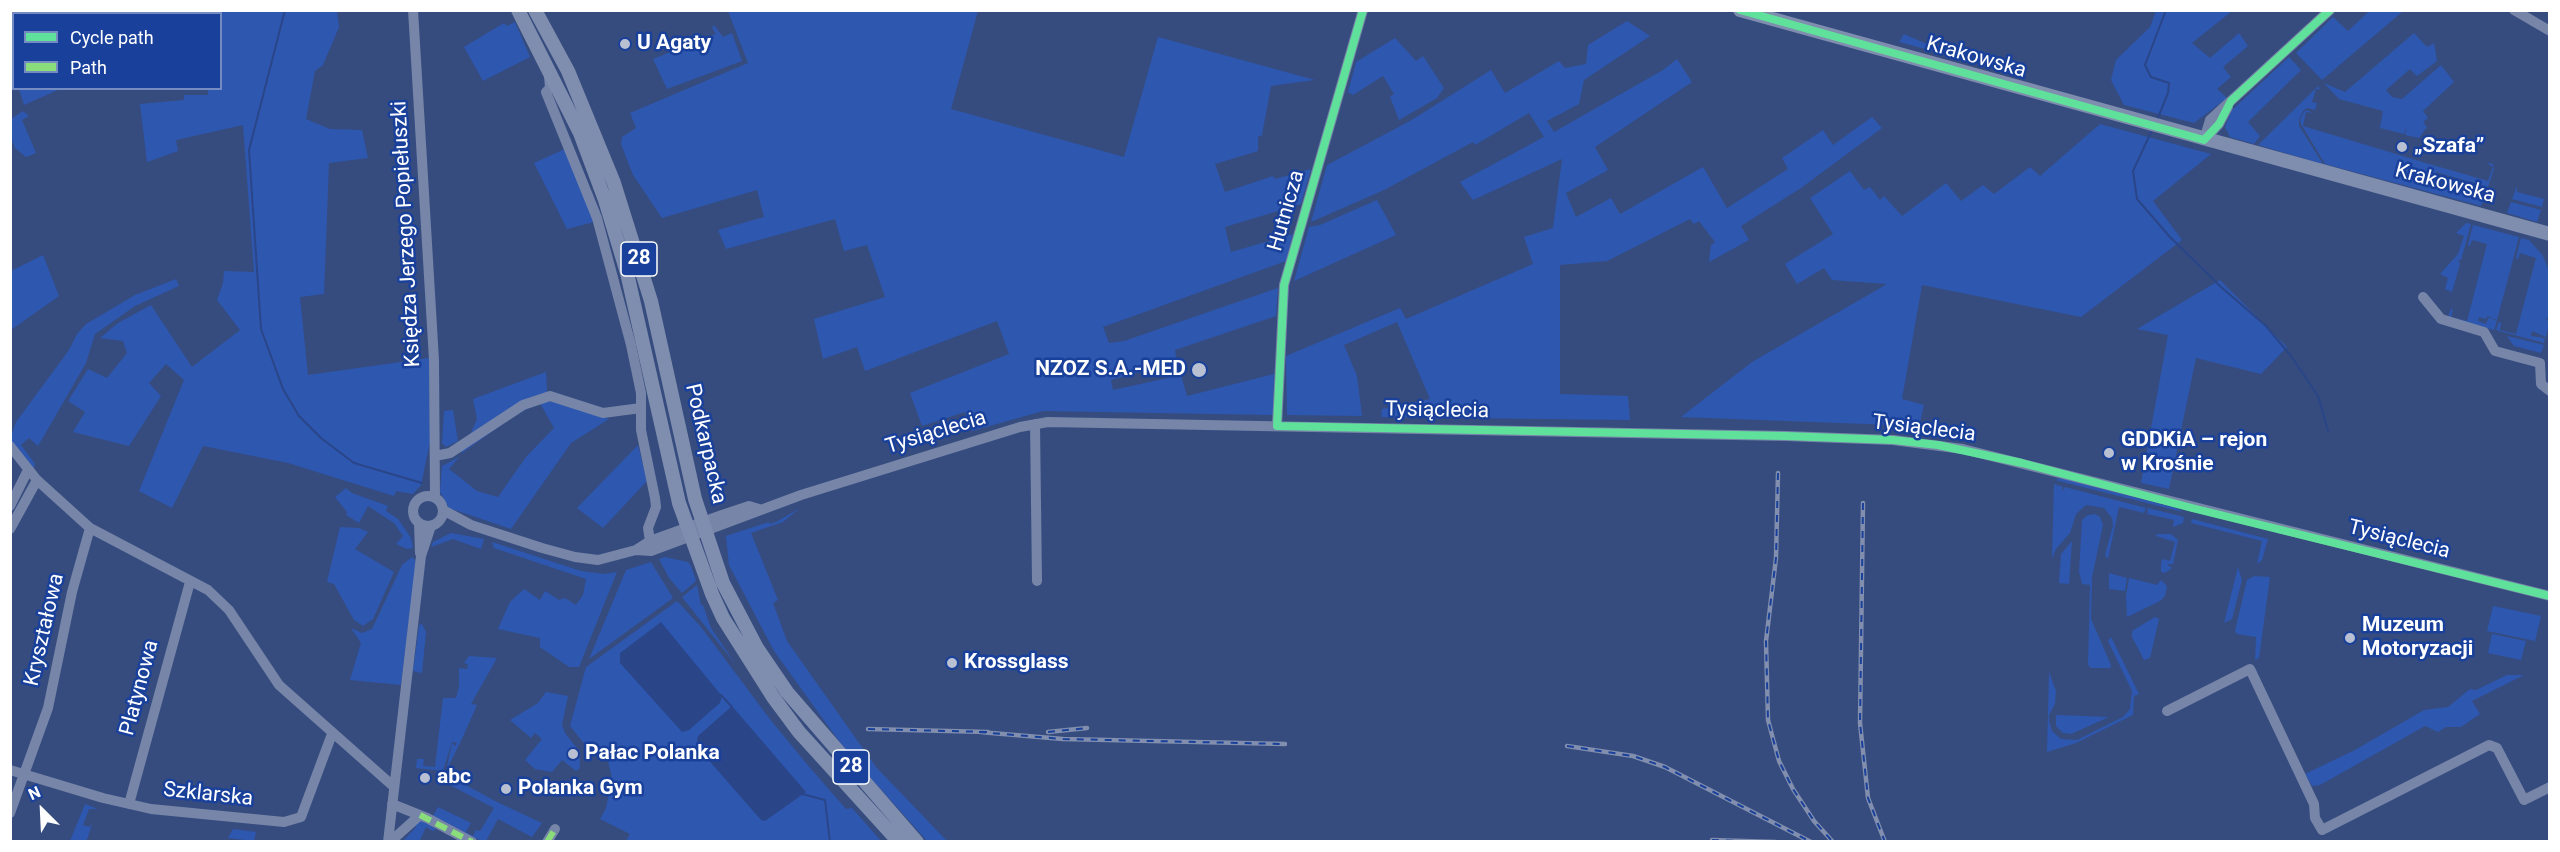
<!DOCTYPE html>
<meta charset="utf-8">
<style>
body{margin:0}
#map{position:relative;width:2560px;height:852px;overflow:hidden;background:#364c7e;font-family:Roboto,sans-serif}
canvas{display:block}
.frame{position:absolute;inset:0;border:12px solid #fff;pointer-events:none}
.legend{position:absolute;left:12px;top:12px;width:210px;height:78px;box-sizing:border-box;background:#19409b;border:2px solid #758cc3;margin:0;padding:8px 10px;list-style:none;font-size:18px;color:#fff}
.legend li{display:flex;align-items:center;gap:12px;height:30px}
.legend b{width:30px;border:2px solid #758cc3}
.north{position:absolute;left:12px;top:780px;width:60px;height:60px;-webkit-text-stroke:4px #19409b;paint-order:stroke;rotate:336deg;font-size:16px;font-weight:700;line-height:24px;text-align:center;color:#fff}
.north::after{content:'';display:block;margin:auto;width:21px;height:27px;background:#fff;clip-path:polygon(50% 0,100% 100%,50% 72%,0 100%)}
</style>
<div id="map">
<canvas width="2560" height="852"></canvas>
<div class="frame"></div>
<ul class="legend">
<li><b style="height:8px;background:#60e19b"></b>Cycle path</li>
<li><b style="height:8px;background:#8add7b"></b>Path</li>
</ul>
<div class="north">N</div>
</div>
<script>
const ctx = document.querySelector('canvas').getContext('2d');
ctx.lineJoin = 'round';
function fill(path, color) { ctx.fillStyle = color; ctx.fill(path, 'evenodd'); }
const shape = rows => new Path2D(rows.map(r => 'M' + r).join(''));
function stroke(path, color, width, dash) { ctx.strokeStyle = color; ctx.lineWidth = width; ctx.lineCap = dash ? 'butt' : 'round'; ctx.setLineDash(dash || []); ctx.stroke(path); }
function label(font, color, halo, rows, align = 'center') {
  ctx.font = font + ' Roboto,sans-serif'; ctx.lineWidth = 5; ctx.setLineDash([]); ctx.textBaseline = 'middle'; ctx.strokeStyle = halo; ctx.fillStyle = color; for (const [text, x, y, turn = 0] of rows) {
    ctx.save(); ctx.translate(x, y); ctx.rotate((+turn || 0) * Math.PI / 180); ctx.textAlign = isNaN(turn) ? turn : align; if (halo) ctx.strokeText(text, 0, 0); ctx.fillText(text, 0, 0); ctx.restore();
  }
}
fill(shape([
 [202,10,337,11,339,27,323,65,315,71,306,119,330,129,362,130,368,158,329,163,324,294,300,297,308,375,429,358,430,442,421,485,413,494,396,491,394,496,288,463,203,446,172,508,139,491,184,380,166,364,149,383,161,396,129,446,73,432,85,412,68,401,88,369,107,378,127,353,123,341,100,338,118,323,151,305,192,367,240,330,217,300,223,283,224,271,254,272,243,125,176,140,178,151,147,162,140,104,184,100,184,95,208,95,208,89,220,88,220,14,199,13],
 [2400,10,2402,12,2322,80,2296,53,2333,17,2348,31,2369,11],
 [728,11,978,11,951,109,1124,157,1158,37,1315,80,1271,86,1262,135,1258,137,1258,151,1215,164,1225,192,1273,176,1275,179,1311,169,1301,204,1225,227,1231,252,1293,234,1286,261,1103,327,1109,343,1124,341,1278,288,1276,316,1175,350,1177,362,1111,380,1113,390,1181,375,1187,396,1274,374,1273,415,1043,411,972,431,965,412,922,426,910,393,1009,354,997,321,865,371,857,347,823,359,814,319,885,297,867,245,844,251,835,219,726,249,718,230,764,217,757,190,662,218,633,175,621,144,622,137,636,128,630,113,748,63],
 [2156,11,2232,11,2192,43,2210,58,2239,33,2248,46,2223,67,2231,77,2217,89,2227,98,2194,123,2124,105,2111,80,2116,60,2150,27],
 [1627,21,1650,36,1584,80,1579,104,1547,121,1554,132,1663,70,1677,59,1692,82,1595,147,1608,170,1566,193,1576,217,1611,198,1620,214,1703,167,1727,208,1788,169,1782,158,1823,130,1833,145,1872,117,1882,128,1801,188,1741,226,1749,240,1709,262,1711,245,1715,242,1699,221,1694,224,1690,219,1607,261,1560,265,1560,394,1628,396,1630,420,1381,417,1382,409,1430,399,1397,322,1344,345,1357,376,1362,416,1287,415,1286,356,1400,308,1406,319,1533,264,1524,237,1553,228,1562,159,1473,200,1460,182,1544,137,1529,113,1475,145,1473,142,1384,190,1311,222,1327,165,1410,121,1491,70,1505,93,1559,61,1565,68,1586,64,1588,45],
 [515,22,530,57,483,81,464,47,504,23,507,26],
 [714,25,723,37,732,33,742,61,667,89,653,59,716,34,712,28],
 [2414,33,2427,47,2434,43,2437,61,2417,76,2410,69,2386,90,2392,97,2402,99,2441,65,2454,82,2423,111,2428,118,2423,122,2427,127,2419,138,2405,135,2407,125,2404,134,2380,128,2383,111,2339,99,2324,83,2345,92],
 [1904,34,1931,46,1941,53,1899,42],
 [1395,38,1416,61,1423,56,1444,88,1437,98,1399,120,1390,97,1394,94,1383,76,1353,95,1348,92,1356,62],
 [2289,57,2301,70,2248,122,2260,136,2254,144,2230,137,2225,127,2232,110],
 [2318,86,2320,89,2316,89,2312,102,2317,103,2315,110,2307,108,2303,111,2299,120,2299,126,2323,164,2258,145],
 [60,89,24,105,19,89,19,88],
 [2307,110,2312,113,2306,112,2303,126,2426,163,2488,181,2493,167,2487,163,2493,164,2494,169,2488,187,2436,172,2432,184,2484,199,2481,206,2325,164,2301,124,2300,120,2304,112],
 [23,111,29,116,22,120,36,153,26,157,15,148,11,137,11,119],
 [2100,124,2211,154,2153,201,2182,240,2081,317,1922,285,1902,399,1924,405,1918,431,1893,425,1681,417,1752,362,1887,284,1832,280,1824,268,1797,284,1785,264,1833,234,1810,198,1850,171,1864,190,1870,187,1880,200,1884,196,1902,216,1946,183,1961,201,1983,185,1994,194,2030,167,2040,176],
 [567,148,594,222,567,229,534,163],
 [2517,186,2517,192,2544,199,2542,207,2512,199],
 [1377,200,1396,235,1294,281,1309,227,1320,225],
 [2511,202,2541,210,2537,222,2507,213],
 [2466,223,2471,224,2461,260,2458,260,2460,264,2452,292,2445,289,2448,278,2440,274,2458,254,2464,236,2456,233],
 [2473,225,2519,237,2497,320,2487,316,2486,319,2479,317,2478,321,2486,324,2488,318,2491,318,2497,321,2494,330,2448,317,2451,309,2453,309,2451,317,2467,321,2487,244,2472,240,2470,246,2468,245],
 [2521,238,2529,240,2543,256,2549,271,2549,317,2546,319,2549,323,2546,337,2532,331,2531,336,2545,338,2544,343,2496,330,2499,322,2501,323,2500,330,2516,334,2536,258,2520,253,2518,259,2516,258],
 [43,255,59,296,11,330,11,271],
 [176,279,179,286,135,306,95,334,86,363,38,446,29,438,21,445,35,464,33,470,12,443,11,436,16,422,69,350,77,334,86,324,135,295],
 [2220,280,2287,347,2261,374,2196,358,2169,489,2141,483,2168,335,2137,329],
 [2507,336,2544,345,2541,353,2514,346],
 [546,372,547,392,470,435,477,419,473,399],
 [543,400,569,405,609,419,571,443,511,529,449,508,440,492,442,466,459,457,449,469,477,491,498,497,526,457,554,428,540,403,515,415,462,453,460,450,511,415],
 [453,410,458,441,446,447,442,443,444,411],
 [638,445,647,481,603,528,577,508],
 [2061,478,2176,508,2183,512,2055,480],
 [2054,484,2063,487,2062,492,2065,487,2146,508,2144,513,2119,507,2108,559,2105,555,2113,526,2112,518,2104,508,2086,505,2076,514,2070,533,2056,549,2052,559],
 [346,488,352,493,388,506,386,511,398,519,411,538,413,548,407,549,396,544,403,536,394,523,368,506,359,523,346,515,347,512,335,497],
 [800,508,783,522,751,533,778,600,773,603,787,641,876,767,947,841,927,841,844,748,774,651,729,565,726,536,769,522,770,524,776,522],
 [2148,508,2184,517,2183,523,2173,527,2174,520,2147,514],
 [2095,514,2100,517,2103,525,2092,577,2091,619,2111,665,2110,668,2091,668,2088,665,2090,585,2082,584,2079,572,2082,520,2088,515],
 [2192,519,2268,539,2262,560,2257,564,2262,541,2191,523],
 [340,527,359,528,368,532,355,549,394,572,373,619,363,626,354,620,334,584,327,582],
 [451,533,484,539,481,549,453,539,431,547,433,542],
 [2157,534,2171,534,2178,540,2173,564,2167,564,2172,568,2165,573,2161,572,2161,564,2162,559,2170,561,2175,542,2156,536],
 [2072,541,2069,584,2059,583,2061,554],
 [492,542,581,571,604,574,617,572,579,667,569,667,540,647,540,638,498,629,510,602,524,589,540,600,545,591,559,600,565,598,576,605,583,595,586,579,494,548],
 [412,557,416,561,401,685,350,680,361,643,351,628,362,633,372,629,402,565],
 [665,557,688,562,691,566,696,581,682,593,669,578,659,559],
 [651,562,673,598,589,659,626,570],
 [2238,567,2242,580,2232,619,2224,623],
 [2109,573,2127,578,2125,591,2109,589],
 [2254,576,2270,577,2259,658,2255,660,2256,637,2237,634,2235,631,2247,580],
 [2129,578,2157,585,2161,580,2167,586,2165,596,2160,601,2127,617,2126,596],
 [697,585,701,605,703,605,711,628,736,665,682,597],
 [677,601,701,627,769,718,806,763,846,809,852,808,881,841,626,841,630,834,600,819,606,808,612,778,608,761,590,751,570,726,586,667],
 [2493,606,2541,616,2535,641,2487,631],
 [2155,617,2159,619,2150,658,2144,660,2132,637,2132,631],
 [422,624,426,632,422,673,413,671,419,625],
 [2492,634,2526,641,2521,660,2488,653],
 [2111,637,2139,694,2134,696,2133,715,2076,743,2047,752,2049,672,2056,691,2055,704,2049,715,2049,721,2052,731,2061,739,2077,740,2123,717,2130,709,2132,691,2108,641],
 [469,656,497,658,471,704,477,705,461,741,446,771,452,743,455,746,457,743,452,742,454,735,443,771,416,768,417,759,424,759,423,766,435,767,443,698,456,698,459,687,459,668,467,669,468,664,464,663],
 [2507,675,2524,675,2472,701,2480,714,2461,727,2446,727,2438,732,2425,726,2320,785,2312,786,2305,774,2355,750,2424,710,2448,707,2470,689,2476,690],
 [546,692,568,696,562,725,565,733,579,751,580,768,576,771,562,760,552,772,535,769,525,760,542,739,535,733,531,738,510,720,538,703],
 [2056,715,2109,717,2071,734,2063,733,2056,726],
 [451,777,497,802,542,823,532,837,498,819,486,841,481,841,433,816,438,807,471,823,466,832,473,836,476,830,480,831,494,808,450,785,454,780,451,779,447,784],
 [85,804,98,809,89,809,83,825,89,827,92,824,88,837,86,841,70,841],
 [422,820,436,829,433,831,426,827,420,840,422,841,405,841,404,840,416,827,414,825],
 [233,829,256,832,254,841,228,838]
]), '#2e57b0');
fill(shape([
 [661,622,722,696,720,703,689,730,682,732,620,663,620,653],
 [732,706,806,792,765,821,761,820,705,756,704,750,697,741,698,736]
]), '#2a4689');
stroke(shape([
 [285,10,249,150,261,329,283,389,299,416,321,438,354,463,422,483],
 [2157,120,2168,93,2169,83,2151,77,2145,65,2166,10],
 [2152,130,2133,171,2137,199,2170,237,2221,287,2266,326,2291,356,2318,396,2328,431],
 [721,695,732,707],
 [802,794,825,800,830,842]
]), '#2a4689', 2);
stroke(shape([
 [413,10,434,360,435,498],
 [2514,10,2550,31],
 [186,14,189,10],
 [10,70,14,69],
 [549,76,550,88,546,92,597,218,631,345,641,393,641,430,655,498,656,507,648,528,650,541],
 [2204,140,2210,120,2330,10],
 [2204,140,2219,124,2228,107],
 [2423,297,2441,319,2484,332,2495,351,2540,363,2541,384,2550,391],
 [1035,424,1037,581],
 [1277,426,1284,285,1363,10],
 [10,446,37,480,90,528,208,590,229,610,279,685,393,786],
 [435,456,450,453,523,405,550,396,603,413,641,408],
 '413 511a15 15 0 1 1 30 0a15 15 0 1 1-30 0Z',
 [10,506,28,470],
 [443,510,471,525,542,548,575,557,598,560,636,550,650,541,722,515,749,506,759,509],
 [419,523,420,553],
 [10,529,37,480],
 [636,550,651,551,801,495,1020,427,1048,422,1786,436,1893,440,1963,449,2550,596],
 [2167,711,2250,669,2314,804,2315,818,2322,830,2489,745,2497,748,2524,800,2550,787],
 [10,770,103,798,151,809,284,822,301,817,332,734],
 [129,804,190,582],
 [392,804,427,818,472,842],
 [10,813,48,708,72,592,90,528],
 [388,842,421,556,431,526],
 [390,842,420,815],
 [547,842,555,829]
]), '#7685a8', 10);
stroke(shape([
 [518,10,580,133,605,200,627,273,679,503,712,594,723,618,773,697,799,732,899,842],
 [535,10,568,71,614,183,651,301,695,499,723,583,757,648,787,692,917,842],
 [1740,10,2550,234]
]), '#7f8dae', 14);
const rail = shape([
 [1778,473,1776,558,1766,641,1768,720,1779,761,1793,789,1814,821,1833,842],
 [1863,503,1860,723,1868,798,1885,842],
 [868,729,988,732],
 [979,732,1063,739,1285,744],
 [1048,732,1087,728],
 [1567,746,1633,756,1665,767,1811,842],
 [1712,840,1776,842]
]);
stroke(rail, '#818eae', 4.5);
stroke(rail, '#19409b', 2, [7]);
stroke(shape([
 [420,815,472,842],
 [547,842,555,829]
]), '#8add7b', 6, [12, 6]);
stroke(shape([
 [1363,10,1284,285,1277,426,1786,436,1893,440,1938,445,2022,463,2192,508,2550,596],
 [1740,10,2204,140,2219,124,2231,101,2330,10]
]), '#60e19b', 8);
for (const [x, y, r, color] of [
 [625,44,6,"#b9c0d2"],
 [2402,147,6,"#b9c0d2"],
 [1199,370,8,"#b9c0d2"],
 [2109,453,6,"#b9c0d2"],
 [2350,638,6,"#b9c0d2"],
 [952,663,6,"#b9c0d2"],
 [573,754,6,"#b9c0d2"],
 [425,778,6,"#b9c0d2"],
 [506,789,6,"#b9c0d2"]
]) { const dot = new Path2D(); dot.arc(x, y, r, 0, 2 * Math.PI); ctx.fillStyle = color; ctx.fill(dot); stroke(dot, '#19409b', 2); }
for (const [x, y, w] of [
 [639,259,36],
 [851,767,36]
]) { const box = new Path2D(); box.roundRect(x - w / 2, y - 17, w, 34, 4.5); ctx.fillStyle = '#19409b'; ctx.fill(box); stroke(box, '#fff', 1.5); }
label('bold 20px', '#fff', null, [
 ["28",639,259],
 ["28",851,767]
]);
label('bold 21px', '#fff', '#19409b', [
 ["U Agaty",637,44],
 ["„Szafa”",2414,147],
 ["NZOZ S.A.-MED",1186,370,"right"],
 ["GDDKiA – rejon",2121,441],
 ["w Krośnie",2121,465],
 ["Muzeum",2362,626],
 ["Motoryzacji",2362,650],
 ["Krossglass",964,663],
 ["Pałac Polanka",585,754],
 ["abc",437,778],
 ["Polanka Gym",518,789]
], 'left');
label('21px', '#fff', '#19409b', [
 ["Krakowska",1976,58,16],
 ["Krakowska",2445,184,15],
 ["Hutnicza",1287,211,-74],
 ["Księdza Jerzego Popiełuszki",407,234,-93],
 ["Tysiąclecia",1437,411,1],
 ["Tysiąclecia",1924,429,7],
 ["Tysiąclecia",936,433,-17],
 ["Podkarpacka",705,444,77],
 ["Tysiąclecia",2399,540,14],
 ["Kryształowa",45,630,-77],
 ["Platynowa",140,688,-75],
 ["Szklarska",208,795,6]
]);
</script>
